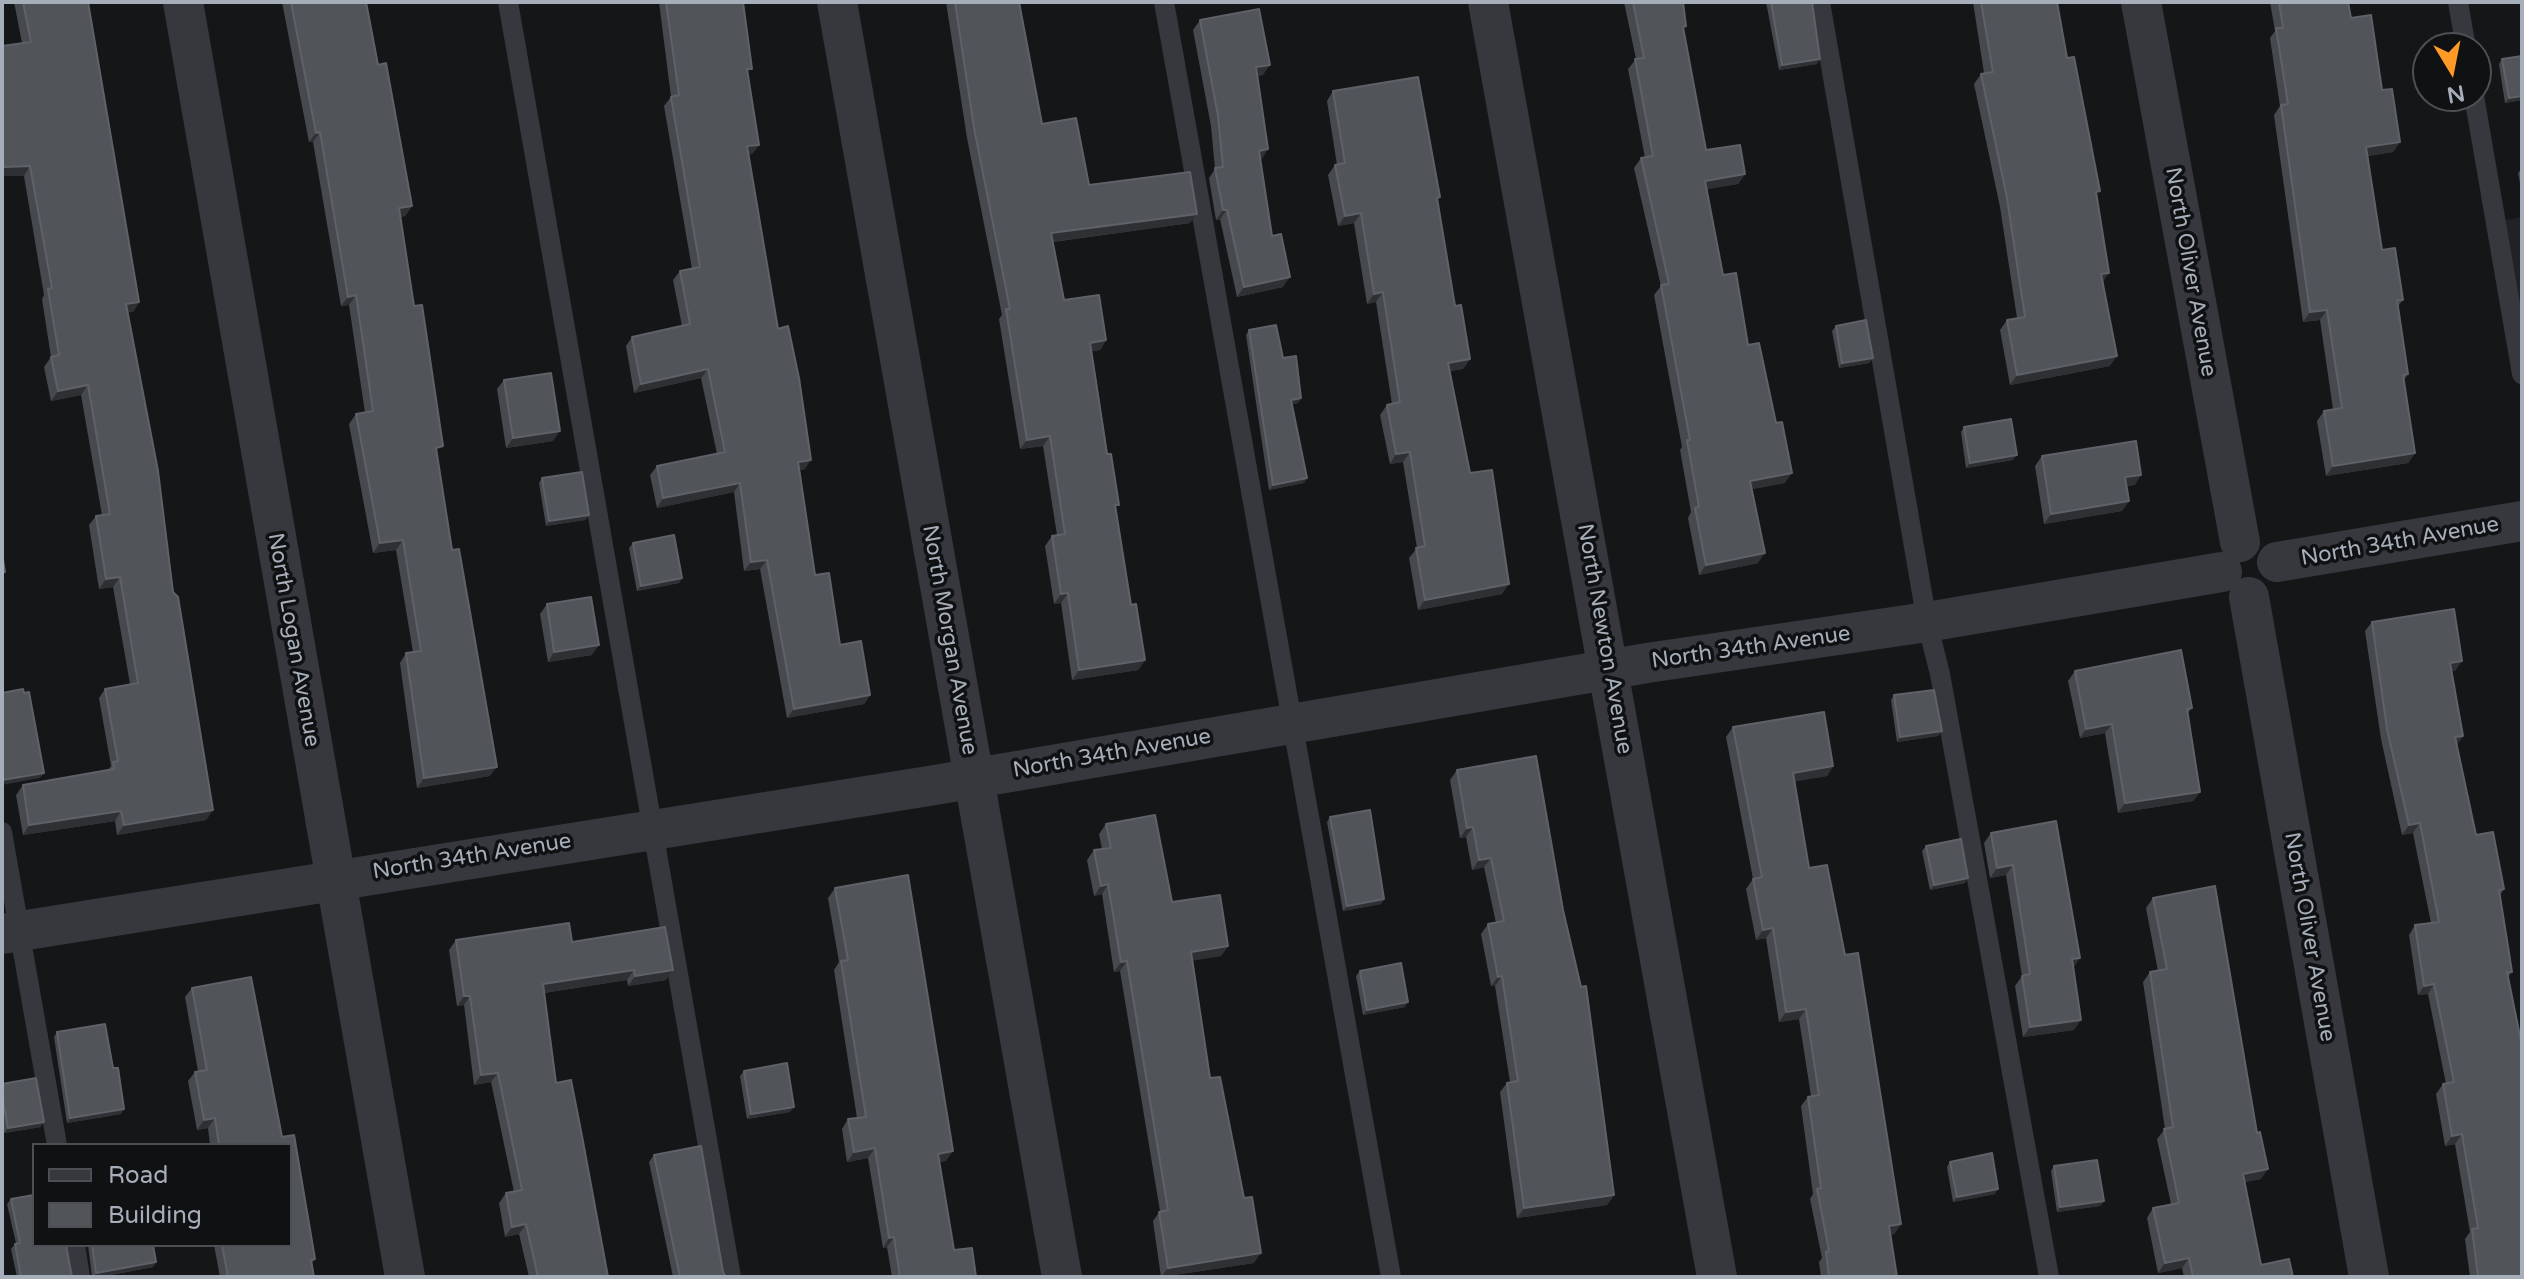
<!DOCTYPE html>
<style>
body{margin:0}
#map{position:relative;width:2524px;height:1279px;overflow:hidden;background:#151618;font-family:"Varela Round",sans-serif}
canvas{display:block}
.frame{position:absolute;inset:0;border:4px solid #a6aeb9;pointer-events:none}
.legend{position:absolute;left:32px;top:1143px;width:260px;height:104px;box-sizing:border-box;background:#101113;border:2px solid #4c5055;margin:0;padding:10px 14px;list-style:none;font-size:24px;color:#a6aeb9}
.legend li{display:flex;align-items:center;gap:16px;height:40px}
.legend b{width:40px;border:2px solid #4c5055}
.north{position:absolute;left:2412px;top:32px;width:80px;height:80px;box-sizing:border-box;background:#101113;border:2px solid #4c5055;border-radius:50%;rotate:170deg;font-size:22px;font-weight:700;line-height:32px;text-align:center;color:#a6aeb9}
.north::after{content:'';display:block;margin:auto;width:28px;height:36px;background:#ff9a26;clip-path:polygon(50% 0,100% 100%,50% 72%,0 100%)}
</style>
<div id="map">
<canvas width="2524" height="1279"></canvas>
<div class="frame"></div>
<ul class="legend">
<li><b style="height:10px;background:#36383d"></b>Road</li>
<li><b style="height:22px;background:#515459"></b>Building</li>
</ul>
<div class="north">N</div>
</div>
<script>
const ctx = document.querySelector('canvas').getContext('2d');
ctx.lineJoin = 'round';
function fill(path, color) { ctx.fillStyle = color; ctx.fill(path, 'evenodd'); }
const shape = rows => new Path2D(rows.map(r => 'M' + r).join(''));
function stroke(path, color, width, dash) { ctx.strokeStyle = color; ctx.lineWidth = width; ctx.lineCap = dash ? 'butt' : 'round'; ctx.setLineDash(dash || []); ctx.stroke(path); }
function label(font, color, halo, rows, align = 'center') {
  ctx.font = font + ' "Varela Round",sans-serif'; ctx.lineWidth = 7; ctx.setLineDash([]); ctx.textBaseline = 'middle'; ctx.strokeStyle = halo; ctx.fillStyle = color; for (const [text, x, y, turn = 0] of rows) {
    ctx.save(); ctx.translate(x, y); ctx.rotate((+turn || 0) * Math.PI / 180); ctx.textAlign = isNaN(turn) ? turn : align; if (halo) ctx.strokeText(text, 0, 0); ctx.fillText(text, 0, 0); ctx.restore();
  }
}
fill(shape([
 [2522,217,2522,340,2502,221]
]), '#212225');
stroke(shape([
 [508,2,731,1277],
 [1164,2,1391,1277],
 [1820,2,1927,622,1940,674,2049,1277],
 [2458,2,2466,48],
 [2474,96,2522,374],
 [2,832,57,1145],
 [75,1245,80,1277]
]), '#36383d', 20);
stroke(shape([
 [183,2,405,1277],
 [837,2,1062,1277],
 [1488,2,1717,1277],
 [2141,2,2240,542],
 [2277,562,2522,521],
 [2249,597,2369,1277],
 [2,934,935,785,1647,663,1927,622,2222,572]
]), '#36383d', 40);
fill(shape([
 [14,2,94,2,88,3,139,302,133,312,127,312,173,592,213,810,206,820,117,835,115,821,23,835,16,795,23,785,107,771,111,766,99,698,105,689,130,684,113,587,99,589,89,525,96,516,102,515,81,395,51,401,44,367,51,357,42,299,44,295,24,176,2,176,2,46,22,43],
 [282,2,366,2,378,65,412,206,405,216,400,217,452,550,490,776,417,788,400,663,406,653,413,652,396,550,373,553,349,424,356,414,365,413,349,305,341,306,313,142,309,142],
 [659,2,743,2,748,75,759,145,752,154,748,154,778,329,805,469,800,470,815,575,840,645,870,695,864,704,787,718,760,569,744,571,734,492,657,508,650,475,657,466,717,454,701,378,634,393,626,346,632,337,682,326,673,280,680,271,692,269,664,106,671,97],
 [946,2,1019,2,1042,124,1089,185,1190,223,1053,242,1064,300,1106,340,1100,350,1092,351,1131,605,1145,660,1138,670,1072,680,1061,603,1054,604,1045,546,1052,536,1057,535,1043,446,1020,449,999,319,1002,315,967,138],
 [1624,2,1683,2,1684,30,1706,150,1745,174,1738,184,1706,189,1723,275,1748,345,1785,483,1752,489,1758,563,1699,575,1688,518,1691,512,1680,450,1682,447,1654,295,1661,286,1634,168,1641,158,1645,158,1628,69,1636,59],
 [1766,2,1812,2,1817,64,1779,70],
 [1973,2,2057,2,2067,58,2097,196,2110,366,2010,385,2000,330,2007,320,2017,318,2000,207,1974,84,1981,74,1984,73],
 [2270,2,2348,2,2351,18,2382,90,2400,142,2393,152,2368,156,2382,250,2403,300,2398,306,2408,374,2404,380,2415,453,2408,463,2326,476,2317,421,2324,411,2333,409,2320,320,2303,322,2274,115,2280,106,2270,38,2275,31],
 [1200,20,1263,75,1257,76,1268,149,1260,160,1272,236,1283,287,1237,297,1220,219,1216,220,1209,178,1215,169,1211,126,1193,30],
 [2502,59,2522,100,2505,103,2499,64],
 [1333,91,1438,201,1455,306,1470,359,1463,369,1450,371,1470,473,1502,594,1418,610,1409,558,1417,548,1403,462,1390,464,1380,415,1387,405,1392,404,1376,302,1367,304,1354,223,1338,226,1328,175,1335,165,1337,165,1327,101],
 [2522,168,2522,194,2518,173],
 [1836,326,1873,358,1869,363,1839,368,1832,331],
 [1249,330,1283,358,1301,398,1298,403,1292,404,1304,483,1269,490,1246,335],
 [504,380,553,441,506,448,497,389],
 [1964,427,2013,460,1966,468,1961,432],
 [2042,456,2135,485,2127,486,2129,501,2122,511,2044,524,2035,466],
 [542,478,589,515,585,520,546,526,539,483],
 [633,543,682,578,679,583,637,591,629,548],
 [547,604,592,655,548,662,540,614],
 [2372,622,2455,671,2452,671,2463,736,2457,744,2476,835,2504,889,2500,895,2512,972,2508,977,2522,1277,2470,1277,2465,1239,2470,1232,2455,1144,2445,1146,2436,1094,2443,1084,2446,1084,2428,994,2418,995,2409,935,2415,925,2431,923,2413,833,2402,835,2381,739,2365,631],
 [2075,671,2192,708,2187,714,2200,792,2193,801,2118,813,2105,733,2080,738,2068,681],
 [1894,695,1942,731,1938,736,1897,742,1891,700],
 [1733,727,1833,766,1827,776,1795,781,1809,868,1845,955,1901,1224,1894,1234,1890,1235,1897,1277,1821,1277,1819,1262,1822,1258,1810,1199,1813,1194,1801,1106,1808,1097,1811,1096,1799,1019,1779,1022,1766,938,1756,940,1746,889,1753,879,1726,737],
 [1457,770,1563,910,1614,1195,1607,1205,1517,1218,1500,1092,1507,1083,1510,1082,1495,986,1491,986,1481,934,1488,924,1496,923,1484,867,1472,870,1466,837,1460,838,1450,780],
 [1330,817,1384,899,1381,904,1343,911,1327,822],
 [2056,821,2074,967,2074,1030,2023,1037,2015,986,2022,976,2006,875,1990,878,1984,843,1991,833],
 [1106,824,1172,902,1228,946,1221,956,1193,960,1210,1078,1254,1263,1161,1277,1153,1221,1160,1211,1120,971,1114,972,1102,894,1094,896,1087,860,1094,850,1102,849,1099,834],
 [1926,846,1965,883,1930,890,1922,851],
 [835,888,946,1161,939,1162,954,1250,976,1277,892,1277,887,1247,883,1248,868,1158,847,1162,842,1129,848,1119,857,1118,834,970,839,962,828,898],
 [2153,898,2261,1179,2244,1182,2261,1265,2293,1277,2184,1277,2182,1268,2158,1273,2147,1218,2153,1208,2171,1204,2157,1139,2165,1129,2143,982,2150,972,2158,971,2146,908],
 [456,940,572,942,666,980,628,986,627,980,544,993,556,1083,608,1277,529,1277,519,1234,505,1237,499,1203,506,1193,514,1192,491,1082,474,1085,464,1005,457,1006,449,950],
 [1360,971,1405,1007,1363,1015,1356,976],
 [251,977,282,1137,294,1135,315,1259,311,1264,314,1277,220,1277,214,1245,290,1245,290,1145,210,1145,208,1128,197,1130,188,1081,195,1072,198,1071,185,997,192,988],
 [57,1032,113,1068,121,1114,67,1123,54,1037],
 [744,1071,790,1112,747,1119,740,1076],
 [2,1084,41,1127,4,1133,2,1119],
 [654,1155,723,1272,726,1277,673,1277,649,1162],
 [1950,1162,1995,1194,1953,1202,1947,1167],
 [2054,1166,2104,1201,2100,1206,2057,1212,2051,1171],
 [11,1199,72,1277,17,1277,11,1249,16,1243,7,1204],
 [88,1245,153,1245,156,1262,153,1267,100,1277,92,1277]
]), '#46494d');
fill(shape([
 [1820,59,1817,64,1779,70,1782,65],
 [1270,65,1263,75,1249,77,1256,67],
 [2522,96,2522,100,2505,103,2509,98],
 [320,132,313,142,309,142,316,133],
 [2400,142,2393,152,2359,157,2366,147],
 [759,145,752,154,741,156,747,146],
 [1268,149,1262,159,1252,161,1259,151],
 [30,166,24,176,2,176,2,169,4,167],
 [1745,174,1738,184,1698,191,1705,181],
 [412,206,405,216,392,218,399,208],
 [1223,210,1227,210,1220,219,1216,220],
 [1361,213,1354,223,1338,226,1345,216],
 [1197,214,1190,223,1044,243,1051,233],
 [2109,273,2102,283,2101,274],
 [1290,277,1283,287,1237,297,1244,287],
 [1383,292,1376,302,1367,304,1374,294],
 [356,295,349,305,341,306,348,297],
 [139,302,133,312,119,313,126,304],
 [2327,310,2320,320,2303,322,2310,312],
 [1106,340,1100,350,1083,353,1090,343],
 [2117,356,2110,366,2010,385,2017,375],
 [1873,358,1869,363,1839,368,1842,363],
 [1470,359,1463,369,1441,372,1448,363],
 [708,369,701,378,634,393,641,384],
 [88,385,81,395,51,401,58,391],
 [1301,398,1298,403,1288,405,1291,400],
 [560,431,553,441,506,448,513,438],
 [1050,436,1043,446,1020,449,1027,440],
 [1410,452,1403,462,1390,464,1396,454],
 [2415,453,2408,463,2326,476,2333,466],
 [2017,455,2013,460,1966,468,1970,463],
 [811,460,805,469,792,471,798,462],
 [1792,473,1785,483,1743,491,1750,481],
 [2141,475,2135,485,2118,487,2125,477],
 [1307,478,1304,483,1269,490,1273,485],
 [740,483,734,492,657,508,663,498],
 [2129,501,2122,511,2044,524,2051,514],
 [589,515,585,520,546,526,549,521],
 [403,540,396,550,373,553,380,543],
 [1765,553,1758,563,1699,575,1706,565],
 [767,560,760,569,744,571,751,562],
 [120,577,113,587,99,589,106,579],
 [682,578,679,583,637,591,641,586],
 [1509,584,1502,594,1418,610,1425,600],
 [1068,593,1061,603,1054,604,1061,594],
 [599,645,592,655,548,662,554,652],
 [1145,660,1138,670,1072,680,1079,670],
 [2462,661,2455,671,2444,672,2450,663],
 [870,695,864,704,787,718,794,709],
 [2112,724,2105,733,2080,738,2086,729],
 [1942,731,1938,736,1897,742,1900,737],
 [2463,736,2456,746,2455,737],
 [1833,766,1827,776,1787,783,1793,773],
 [497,767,490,776,417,788,424,778],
 [44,773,40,778,2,785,2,780],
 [2200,792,2193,801,2118,813,2125,803],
 [213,810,206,820,117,835,124,825],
 [121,811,115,821,23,835,29,825],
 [2420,823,2413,833,2402,835,2409,825],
 [1473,827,1466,837,1460,838,1467,828],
 [1491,858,1484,867,1472,870,1479,860],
 [2013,865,2006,875,1990,878,1997,868],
 [1968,878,1965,883,1930,890,1934,885],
 [1108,884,1102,894,1094,896,1101,886],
 [1384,899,1381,904,1343,911,1347,906],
 [1773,928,1766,938,1756,940,1763,930],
 [1228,946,1221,956,1185,962,1191,952],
 [2080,958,2074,967,2065,969,2072,959],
 [1127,961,1120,971,1114,972,1121,962],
 [634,970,627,980,536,994,543,984],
 [673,970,666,980,628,986,635,976],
 [1502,976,1495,986,1491,986,1498,977],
 [2434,984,2428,994,2418,995,2424,986],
 [464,996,470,996,464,1005,457,1006],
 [1408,1002,1405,1007,1363,1015,1367,1010],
 [1806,1009,1799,1019,1779,1022,1786,1012],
 [2081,1020,2074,1030,2023,1037,2030,1027],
 [498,1073,491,1082,474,1085,481,1075],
 [794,1107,790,1112,747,1119,751,1114],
 [124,1109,121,1114,67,1123,70,1118],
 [215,1118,208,1128,197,1130,204,1120],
 [44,1122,41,1127,4,1133,8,1128],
 [2462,1134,2455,1144,2445,1146,2452,1136],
 [875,1148,868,1158,847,1162,854,1152],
 [953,1151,946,1161,931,1163,938,1154],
 [2268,1169,2261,1179,2236,1184,2243,1174],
 [1998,1189,1995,1194,1953,1202,1957,1197],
 [1614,1195,1607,1205,1517,1218,1524,1208],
 [2104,1201,2100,1206,2057,1212,2060,1207],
 [526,1224,519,1234,505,1237,512,1227],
 [1901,1224,1894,1234,1882,1236,1889,1226],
 [894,1237,887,1247,883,1248,889,1238],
 [1261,1253,1254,1263,1161,1277,1168,1268],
 [2189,1258,2182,1268,2158,1273,2165,1263],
 [156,1262,153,1267,100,1277,94,1277,96,1273]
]), '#2e3033');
const building = shape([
 [23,2,88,2,139,302,126,304,158,471,173,592,178,597,213,810,124,825,121,811,29,825,23,785,114,769,113,762,118,761,105,689,138,683,120,577,106,579,96,516,110,514,88,385,58,391,51,357,59,355,48,289,52,288,30,166,4,167,2,158,2,46,31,42,23,2],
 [291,2,366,2,378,65,386,63,412,206,399,208,414,306,422,305,443,446,436,448,452,550,459,549,497,767,424,778,406,653,421,651,403,540,380,543,356,414,373,411,356,295,348,297,320,132,316,133,291,2],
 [666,2,743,2,752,69,747,69,759,145,747,146,778,329,788,326,799,378,811,460,798,462,815,575,829,573,840,645,861,641,870,695,794,709,767,560,751,562,740,483,663,498,657,466,725,452,708,369,641,384,632,337,690,324,680,271,700,267,671,97,679,95,666,2],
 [955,2,1019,2,1042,124,1076,118,1089,185,1190,172,1197,214,1051,233,1064,300,1099,295,1106,340,1090,343,1107,454,1111,454,1119,505,1115,505,1131,605,1136,604,1145,660,1079,670,1068,593,1061,594,1052,536,1065,534,1050,436,1027,440,1006,309,1010,309,974,128,955,2],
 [1633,2,1683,2,1686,26,1683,27,1706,150,1740,145,1745,174,1705,181,1723,275,1736,273,1748,345,1759,343,1776,423,1782,422,1792,473,1750,481,1765,553,1706,565,1695,508,1699,507,1687,440,1690,440,1661,285,1669,284,1641,158,1653,156,1635,59,1644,58,1633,2],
 [1771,2,1812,2,1820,59,1782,65,1771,2],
 [1981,2,2057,2,2067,58,2074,57,2100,191,2096,192,2109,273,2101,274,2117,356,2017,375,2007,320,2025,317,2007,198,1981,74,1993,72,1981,2],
 [2279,2,2348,2,2351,18,2371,15,2382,90,2392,89,2400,142,2366,147,2382,250,2395,248,2403,300,2397,300,2408,374,2403,375,2415,453,2333,466,2324,411,2342,408,2327,310,2310,312,2281,105,2288,104,2276,28,2283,28,2279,2],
 [1259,9,1270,65,1256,67,1268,149,1259,151,1272,236,1281,234,1290,277,1244,287,1227,210,1223,210,1215,168,1223,167,1218,116,1200,20,1259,9],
 [2522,56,2522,96,2509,98,2502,59,2522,56],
 [1418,77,1440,197,1437,198,1455,306,1461,305,1470,359,1448,363,1470,473,1492,470,1509,584,1425,600,1416,548,1425,546,1410,452,1396,454,1387,405,1400,402,1383,292,1374,294,1361,213,1345,216,1335,165,1345,163,1333,91,1418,77],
 [1866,320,1873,358,1842,363,1836,326,1866,320],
 [1276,325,1283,358,1296,356,1301,398,1291,400,1307,478,1273,485,1249,330,1276,325],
 [551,373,560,431,513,438,504,380,551,373],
 [2011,419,2017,455,1970,463,1964,427,2011,419],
 [2136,441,2141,475,2125,477,2129,501,2051,514,2042,456,2136,441],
 [582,472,589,515,549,521,542,478,582,472],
 [674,535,682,578,641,586,633,543,674,535],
 [2,553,5,572,2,573,2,553],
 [591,597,599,645,554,652,547,604,591,597],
 [2454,609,2462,661,2450,663,2463,736,2455,737,2476,835,2493,832,2504,889,2499,890,2512,972,2507,972,2522,1046,2522,1277,2478,1277,2472,1229,2478,1228,2462,1134,2452,1136,2443,1084,2454,1082,2434,984,2424,986,2415,925,2439,922,2420,823,2409,825,2387,729,2372,622,2454,609],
 [2181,650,2192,708,2187,709,2200,792,2125,803,2112,724,2086,729,2075,671,2181,650],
 [23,689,24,693,29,692,44,773,2,780,2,693,23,689],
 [1934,690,1942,731,1900,737,1894,695,1934,690],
 [1824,712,1833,766,1793,773,1809,868,1827,865,1845,955,1858,953,1901,1224,1889,1226,1897,1277,1829,1277,1826,1252,1829,1251,1817,1189,1821,1188,1808,1097,1819,1095,1806,1009,1786,1012,1773,928,1763,930,1753,879,1762,877,1733,727,1824,712],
 [1536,756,1563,910,1581,987,1586,986,1614,1195,1524,1208,1507,1083,1518,1081,1502,976,1498,977,1488,924,1504,921,1491,858,1479,860,1473,827,1467,828,1457,770,1536,756],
 [1370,810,1384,899,1347,906,1330,817,1370,810],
 [1155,815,1172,902,1220,895,1228,946,1191,952,1210,1078,1220,1077,1244,1198,1252,1197,1261,1253,1168,1268,1159,1212,1168,1210,1127,961,1121,962,1108,884,1101,886,1094,850,1111,848,1106,824,1155,815],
 [2056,821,2080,958,2072,959,2081,1020,2030,1027,2022,976,2030,974,2013,865,1997,868,1991,833,2056,821],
 [1961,839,1968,878,1934,885,1926,846,1961,839],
 [908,875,953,1151,938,1154,954,1250,972,1248,976,1277,900,1277,894,1237,889,1238,875,1148,854,1152,848,1119,866,1117,841,961,848,960,835,888,908,875],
 [2215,886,2257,1133,2260,1132,2268,1169,2243,1174,2261,1265,2289,1259,2293,1277,2193,1277,2189,1258,2165,1263,2153,1208,2179,1203,2164,1129,2173,1127,2150,972,2167,969,2153,898,2215,886],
 [569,923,572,942,665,927,673,970,635,976,634,970,543,984,556,1083,571,1080,582,1136,608,1277,538,1277,526,1224,512,1227,506,1193,522,1190,498,1073,481,1075,470,996,464,996,456,940,569,923],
 [1401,963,1408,1002,1367,1010,1360,971,1401,963],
 [251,977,282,1137,294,1135,315,1259,311,1260,314,1277,228,1277,222,1245,290,1245,290,1145,219,1145,215,1118,204,1120,195,1072,207,1070,192,988,251,977],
 [105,1024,113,1068,118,1068,124,1109,70,1118,57,1032,105,1024],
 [787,1063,794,1107,751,1114,744,1071,787,1063],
 [36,1078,44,1122,8,1128,2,1094,2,1084,36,1078],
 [701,1146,723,1272,726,1277,680,1277,654,1155,701,1146],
 [1992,1153,1998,1189,1957,1197,1950,1162,1992,1153],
 [2097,1160,2104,1201,2060,1207,2054,1166,2097,1160],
 [34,1195,34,1245,66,1245,72,1277,21,1277,15,1244,20,1243,11,1199,34,1195],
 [92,1245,153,1245,156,1262,96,1273,92,1245]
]);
fill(building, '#515459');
stroke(building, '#5e6268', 2);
label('22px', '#a6aeb9', '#101113', [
 ["North Oliver Avenue",2190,272,80],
 ["North 34th Avenue",2400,542,-10],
 ["North Newton Avenue",1604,639,80],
 ["North Logan Avenue",293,640,80],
 ["North Morgan Avenue",949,640,80],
 ["North 34th Avenue",1751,648,-8],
 ["North 34th Avenue",1112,754,-10],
 ["North 34th Avenue",472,857,-9],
 ["North Oliver Avenue",2309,937,80]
]);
</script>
